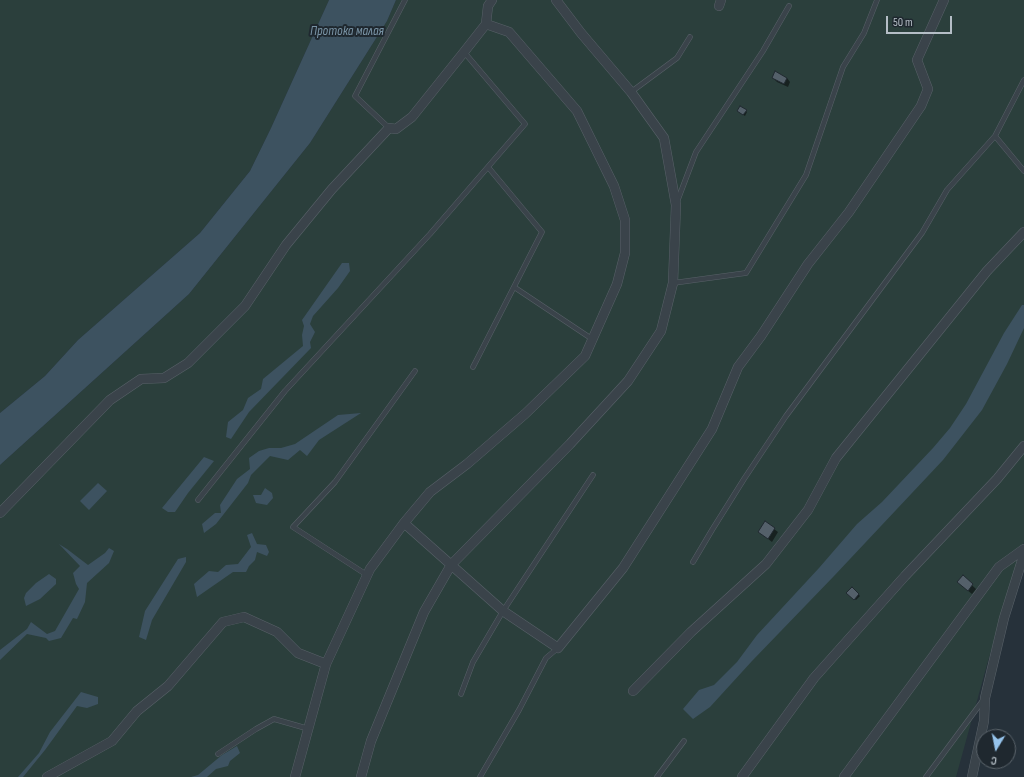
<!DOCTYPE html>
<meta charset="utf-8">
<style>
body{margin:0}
#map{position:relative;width:1024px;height:777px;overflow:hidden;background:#26313a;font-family:"Sofia Sans Condensed",sans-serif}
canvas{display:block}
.north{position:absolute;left:976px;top:729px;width:40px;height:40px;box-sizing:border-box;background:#1f282f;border:1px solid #5b646b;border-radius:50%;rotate:190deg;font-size:11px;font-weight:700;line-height:16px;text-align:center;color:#b5bec6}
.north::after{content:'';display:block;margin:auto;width:14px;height:18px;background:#95c3eb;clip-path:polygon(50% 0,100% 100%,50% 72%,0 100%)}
.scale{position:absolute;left:886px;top:16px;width:66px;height:18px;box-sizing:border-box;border:2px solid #b5bec6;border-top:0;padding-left:5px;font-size:12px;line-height:14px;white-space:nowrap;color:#b5bec6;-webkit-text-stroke:3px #1f282f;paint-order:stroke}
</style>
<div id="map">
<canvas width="1024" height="777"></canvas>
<div class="north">С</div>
<div class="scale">50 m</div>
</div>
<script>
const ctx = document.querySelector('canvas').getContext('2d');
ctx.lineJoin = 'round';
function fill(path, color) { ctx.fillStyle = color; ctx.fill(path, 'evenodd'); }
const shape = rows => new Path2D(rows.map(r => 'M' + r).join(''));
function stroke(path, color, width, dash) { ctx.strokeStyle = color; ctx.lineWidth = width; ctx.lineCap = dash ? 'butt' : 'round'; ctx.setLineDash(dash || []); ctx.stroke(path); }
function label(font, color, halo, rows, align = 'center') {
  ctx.font = font + ' "Sofia Sans Condensed",sans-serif'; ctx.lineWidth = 4; ctx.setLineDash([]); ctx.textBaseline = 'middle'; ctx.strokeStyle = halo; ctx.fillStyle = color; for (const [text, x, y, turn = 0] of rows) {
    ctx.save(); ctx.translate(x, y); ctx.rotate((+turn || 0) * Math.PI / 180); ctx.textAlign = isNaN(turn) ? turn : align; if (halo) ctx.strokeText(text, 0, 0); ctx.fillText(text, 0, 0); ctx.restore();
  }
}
fill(shape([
 [0,0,329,0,271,128,250,171,200,233,78,340,45,376,0,413],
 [396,0,1024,0,1024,542,988,661,956,777,0,777,0,465,189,294,310,143,387,21]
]), '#2b3f3c');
fill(shape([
 [329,0,396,0,387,21,310,143,189,294,0,465,0,413,45,376,78,340,200,233,250,171,271,128],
 [342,263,349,263,350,271,338,288,313,316,310,324,315,332,310,342,311,348,249,412,231,439,226,437,228,422,243,410,248,398,261,389,263,379,303,346,302,335,304,326,302,320],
 [1022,305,1024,305,1024,328,1007,364,982,410,943,460,834,576,752,661,710,707,693,719,683,709,699,690,714,685,737,662,757,635,819,568,857,524,882,502,933,448,950,428,966,404,1004,333],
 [361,413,319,440,307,456,300,450,288,460,270,456,251,475,248,483,216,524,204,533,202,524,215,513,221,513,220,505,237,479,250,469,249,458,259,451,269,448,281,448,295,444,338,415],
 [204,457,214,461,188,493,175,512,168,512,162,508],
 [98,483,107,491,89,510,80,501],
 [265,488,272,493,273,498,267,505,256,503,253,495,261,495],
 [252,533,257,544,266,545,269,552,267,556,257,552,255,560,249,566,246,572,233,572,197,597,194,584,209,571,218,572,226,565,238,564,251,547,247,535],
 [59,544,67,549,88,565,105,553,109,548,114,551,109,563,87,583,85,602,77,619,73,618,61,638,49,641,46,638,27,634,0,660,0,650,27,629,31,622,47,634,55,631,79,589,76,584,73,573,80,566],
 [186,557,186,562,152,620,146,640,139,637,145,611,178,559],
 [49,574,56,579,56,584,40,599,26,606,24,598,26,593,36,583],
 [81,692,98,697,98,704,87,708,77,706,45,750,23,777,18,777,39,753,50,732],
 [237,746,240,753,230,761,228,766,216,769,207,777,191,777,198,775,222,755]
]), '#3d5260');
fill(shape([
 [773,78,787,78,790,82,788,87,777,82],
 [746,111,747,112,745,116,739,112],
 [766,523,778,532,772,542,763,535],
 [963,577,976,589,972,594,962,586],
 [852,588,860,596,856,600,848,593]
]), '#0007');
const building = shape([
 [775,71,787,78,784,84,772,78,775,71],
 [740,106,747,110,743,115,737,111,740,106],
 [765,521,775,528,768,539,758,532,765,521],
 [963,575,973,584,968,591,957,582,963,575],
 [852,587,859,594,854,600,846,593,852,587]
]);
fill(building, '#54606a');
stroke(building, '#212a31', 1);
const service = shape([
 [1024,80,995,136,1024,171],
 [631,92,677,58,690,37],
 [389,128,355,96,405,0],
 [677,202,696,152,763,51,789,6],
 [673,283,746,273,806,175,843,67,864,33,877,0],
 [514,287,592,339],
 [473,367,542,232,488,167],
 [198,500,285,391,430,234,525,124,464,52],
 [693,562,712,530,744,479,786,416,922,233,947,190,995,136],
 [367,575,293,527,335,482,415,371],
 [461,694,473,662,503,611,593,475],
 [218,754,256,729,274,719,309,729],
 [480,777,519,710,546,658,558,648],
 [657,777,684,741],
 [926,777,984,699]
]);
const minor = shape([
 [719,6,721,0],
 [0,513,110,400,141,379,164,378,188,363,245,306,286,245,332,189,389,128,396,129,412,117,464,52,486,24,488,6,492,0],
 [404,523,503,611,558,648,623,568,712,429,738,367,761,336,808,264,849,212,921,106,928,89,917,60,944,0],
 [633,691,691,632,766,564,808,510,836,458,987,271,1024,232],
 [47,777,112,741,137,711,168,686,223,622,244,617,277,632,298,653,326,664],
 [295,777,326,664,370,569,404,523,430,492,467,464,525,414,585,356,617,284,625,253,625,220,614,186,577,111,509,32,486,24],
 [361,777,371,741,424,612,451,565,570,444,628,381,661,331,673,283,676,205,664,138,631,92,581,33,556,0],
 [742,777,814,678,905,576,997,479,1024,446],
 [844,777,999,567,1024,549],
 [972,777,984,721,985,698,1004,618,1024,554]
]);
stroke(service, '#586168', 5.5);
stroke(minor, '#586168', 10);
stroke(service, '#3a434a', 4.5);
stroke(minor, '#3a434a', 9);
label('italic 14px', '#7993a5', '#1f282f', [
 ["Протока малая",347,31]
]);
</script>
